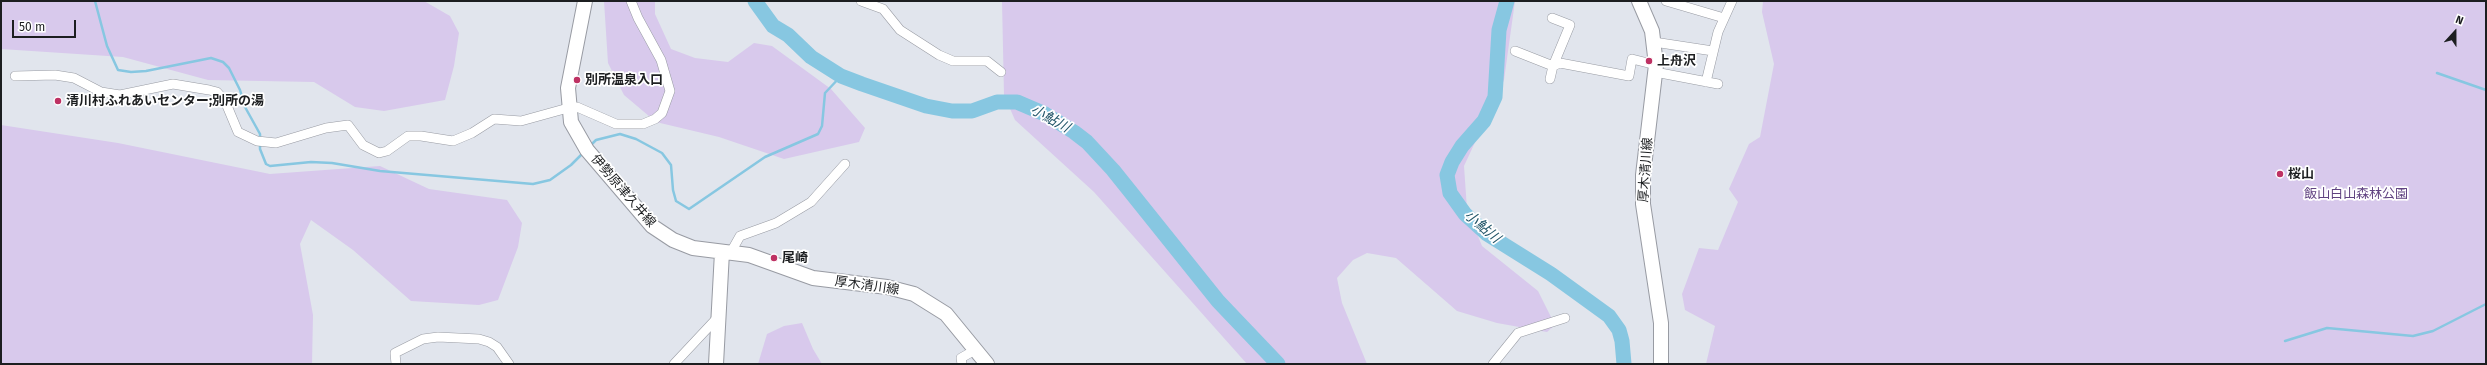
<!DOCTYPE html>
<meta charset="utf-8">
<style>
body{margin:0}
#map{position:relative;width:2487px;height:365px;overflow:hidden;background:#e1e5ed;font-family:"Fira Sans",sans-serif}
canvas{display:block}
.frame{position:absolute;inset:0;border:2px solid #1c1e20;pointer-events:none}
.north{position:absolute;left:2435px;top:12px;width:40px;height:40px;-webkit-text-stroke:3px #fff;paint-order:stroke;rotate:21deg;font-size:11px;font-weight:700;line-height:16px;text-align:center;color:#1c1e20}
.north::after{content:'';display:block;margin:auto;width:14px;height:18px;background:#1c1e20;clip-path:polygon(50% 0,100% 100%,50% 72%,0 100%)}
.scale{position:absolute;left:12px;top:20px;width:64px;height:18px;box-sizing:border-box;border:2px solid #1c1e20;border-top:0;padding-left:5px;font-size:12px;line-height:14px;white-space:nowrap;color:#1c1e20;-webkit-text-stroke:3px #fff;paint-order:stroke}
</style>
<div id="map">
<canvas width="2487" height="365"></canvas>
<div class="frame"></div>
<div class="north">N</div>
<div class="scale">50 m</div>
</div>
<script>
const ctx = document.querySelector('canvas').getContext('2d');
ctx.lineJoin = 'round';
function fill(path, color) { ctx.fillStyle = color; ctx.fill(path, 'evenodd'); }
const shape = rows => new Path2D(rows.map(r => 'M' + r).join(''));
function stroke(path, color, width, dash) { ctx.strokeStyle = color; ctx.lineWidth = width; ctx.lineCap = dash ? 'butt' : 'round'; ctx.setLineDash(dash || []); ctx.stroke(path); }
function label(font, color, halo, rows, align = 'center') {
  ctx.font = font + ' "Fira Sans","Noto Sans JP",sans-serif'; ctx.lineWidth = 3.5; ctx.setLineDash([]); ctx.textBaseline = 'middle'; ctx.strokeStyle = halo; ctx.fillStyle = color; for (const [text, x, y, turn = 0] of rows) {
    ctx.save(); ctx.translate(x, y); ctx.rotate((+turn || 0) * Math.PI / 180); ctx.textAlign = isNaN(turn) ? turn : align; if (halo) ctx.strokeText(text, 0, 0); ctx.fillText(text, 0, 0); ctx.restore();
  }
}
fill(shape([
 [1,1,424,1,450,16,459,33,454,66,445,100,384,111,355,107,314,82,208,80,123,57,1,49],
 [604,1,655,1,655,14,671,49,695,58,728,62,754,43,772,46,831,89,865,128,859,142,784,159,719,137,656,122,624,95,608,63],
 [1002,1,1515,1,1504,80,1464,166,1467,209,1482,246,1538,291,1555,325,1547,332,1497,323,1457,311,1396,258,1367,253,1353,260,1337,278,1342,303,1367,364,1247,364,1094,192,1015,120,1004,95],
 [1763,1,2486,1,2486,364,1706,364,1715,326,1685,310,1682,294,1699,248,1718,250,1738,202,1729,189,1749,144,1760,137,1774,64,1762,12],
 [1,125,118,143,270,174,380,166,429,189,507,200,522,223,518,247,498,300,479,305,411,301,353,250,311,220,300,244,313,315,312,364,1,364],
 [802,323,813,349,822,364,758,364,767,334,784,326]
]), '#d8c9ec');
stroke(shape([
 [95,1,107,46,118,70,131,72,146,71,211,58,223,62,229,68,240,90,245,107,260,134,260,149,266,164,270,166,311,162,332,163,380,171,533,184,550,180,571,165,584,152],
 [2437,73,2486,90],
 [590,146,596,140,620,134,636,139,662,153,671,165,673,190,676,201,689,209,765,157,818,134,822,126,825,93,841,76],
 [2285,341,2327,328,2413,336,2433,331,2486,304],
 [1272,364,1275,361]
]), '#87c7e1', 2.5);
stroke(shape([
 [755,1,773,26,788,35,811,57,841,76,862,84,926,106,952,111,972,111,997,102,1017,102,1045,114,1074,132,1087,142,1113,170,1218,301,1278,364],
 [1507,1,1499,30,1495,97,1484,121,1462,146,1452,162,1447,175,1450,193,1465,214,1487,234,1551,274,1609,316,1619,330,1622,341,1624,364]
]), '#87c7e1', 15);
const minor = shape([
 [861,1,883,9,900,30,939,55,953,61,987,61,1001,72],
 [1666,1,1724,18],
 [1654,42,1713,51],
 [1515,51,1553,66,1560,63,1629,76,1632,59,1656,65],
 [1655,72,1718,84],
 [15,76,55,75,74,78,101,92,120,95,173,84,209,90,217,92,225,101,238,132,257,141,276,143,326,128,348,125,363,145,379,153,387,151,408,136,421,136,453,141,472,133,494,119,521,121,568,108,577,107,616,124,643,124,655,119,662,113,670,91,661,60,638,18,631,1],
 [1550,79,1553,66,1570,25,1552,18],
 [1706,82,1718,32,1732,1],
 [731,252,740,236,776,223,811,202,845,164],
 [396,364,395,353,423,339,438,337,479,339,489,342,497,347,509,364],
 [674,364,719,316],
 [962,364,961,358,975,350],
 [1493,364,1518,333,1565,318]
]);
const primary = shape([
 [585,1,568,88,571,122,587,150,652,226,673,240,693,248,749,255,813,278,887,287,914,294,946,314,987,364],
 [1639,1,1652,31,1656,65,1643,175,1643,204,1661,323,1661,364],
 [716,364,722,252]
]);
stroke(minor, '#989ba3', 10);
stroke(primary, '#989ba3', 16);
stroke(minor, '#fff', 9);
stroke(primary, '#fff', 14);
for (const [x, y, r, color] of [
 [1649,61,4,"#be3163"],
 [577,80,4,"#be3163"],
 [58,101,4,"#be3163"],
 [2280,174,4,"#be3163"],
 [774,258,4,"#be3163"]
]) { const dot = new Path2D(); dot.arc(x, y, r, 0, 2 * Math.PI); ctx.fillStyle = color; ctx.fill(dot); stroke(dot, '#fff', 1.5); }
label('bold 13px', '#1c1e20', '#fff', [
 ["上舟沢",1657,61],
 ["別所温泉入口",585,80],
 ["清川村ふれあいセンター;別所の湯",66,101],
 ["桜山",2288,174],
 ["尾崎",782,258]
], 'left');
label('13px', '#1c1e20', '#fff', [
 ["厚木清川線",1646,170,-86],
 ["伊勢原津久井線",623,191,49],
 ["厚木清川線",867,286,8]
]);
label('13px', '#604281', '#fff', [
 ["飯山白山森林公園",2356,194]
]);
label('italic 14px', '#24576a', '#fff', [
 ["小鮎川",1050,119,29],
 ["小鮎川",1482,227,40]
]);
</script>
